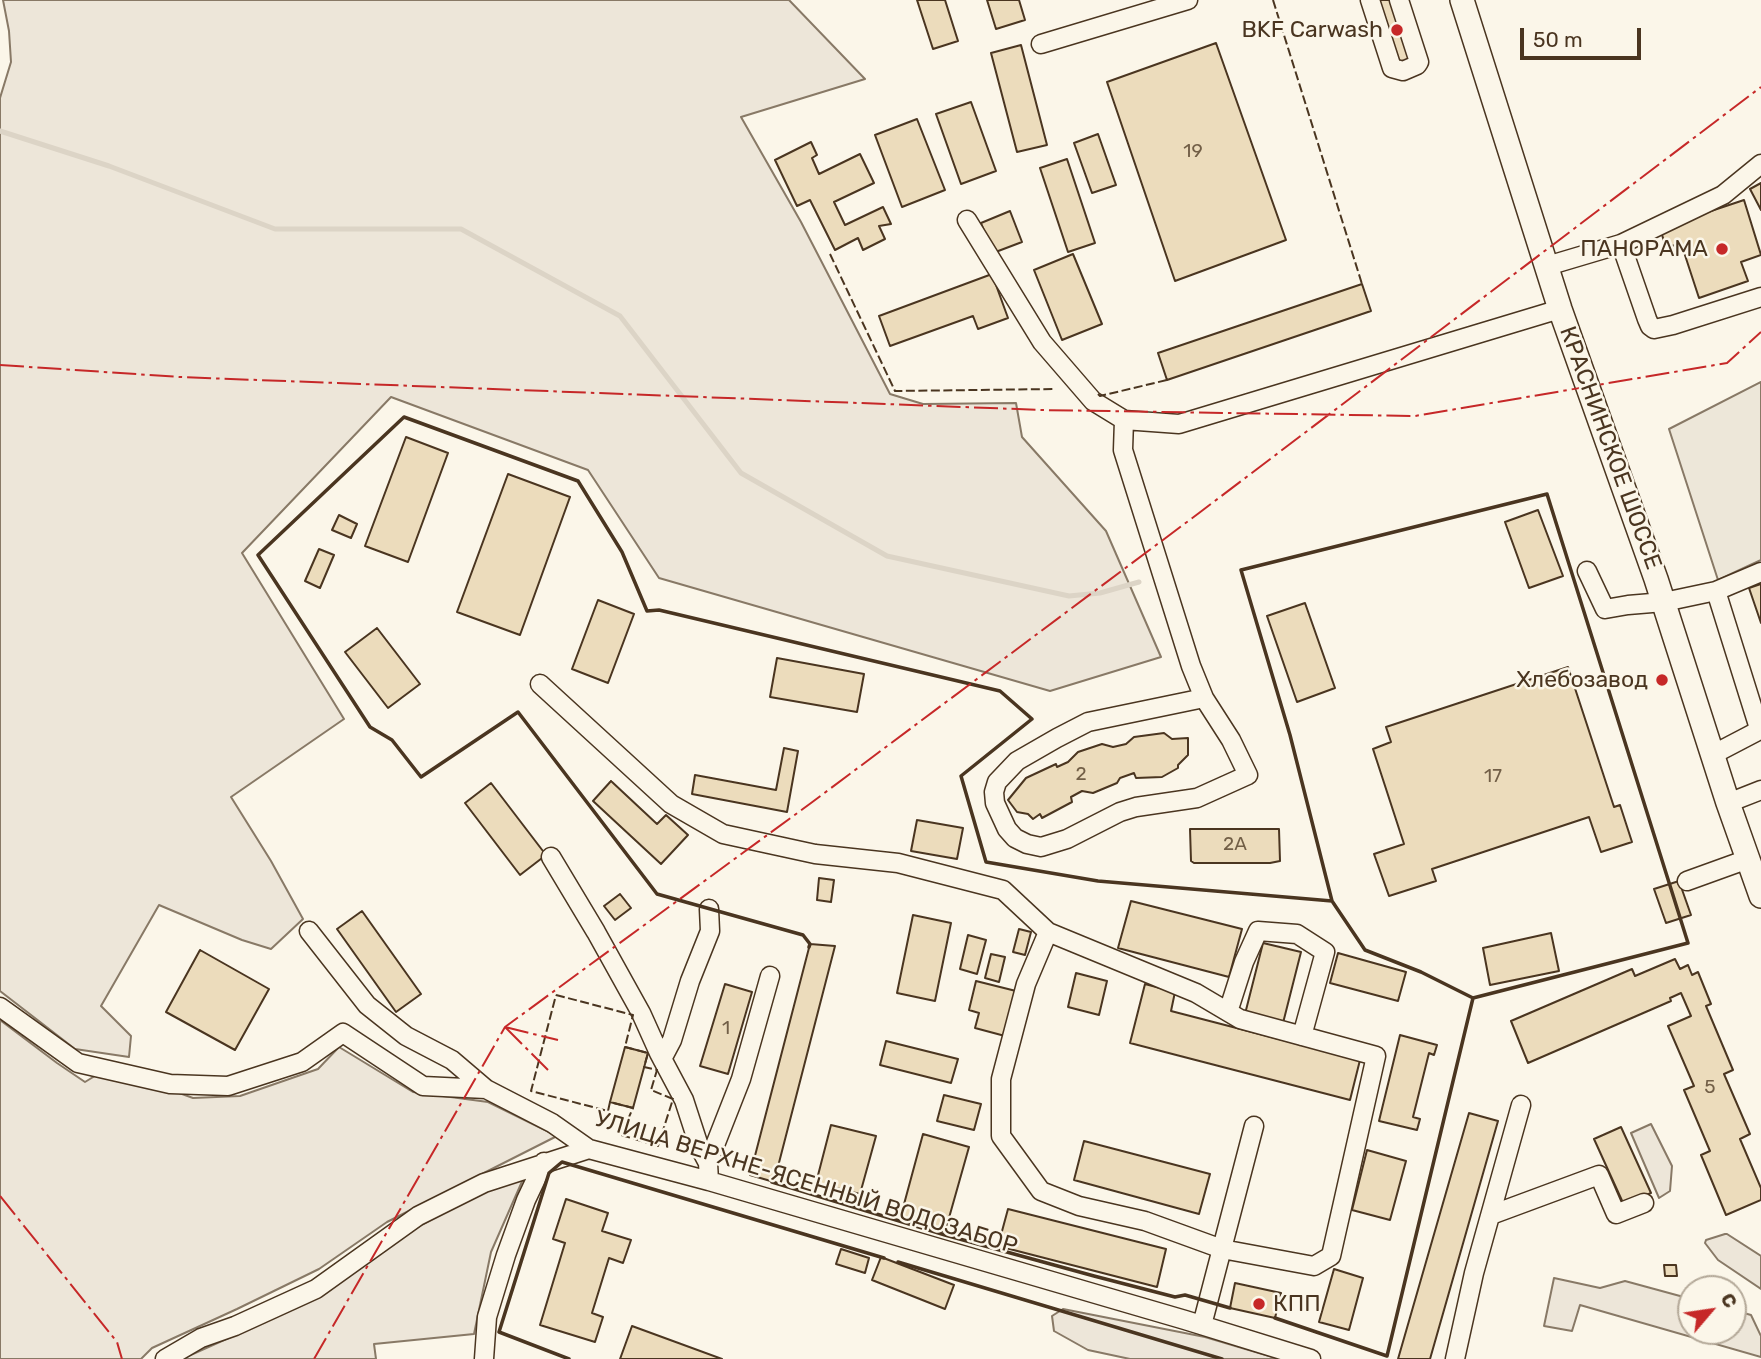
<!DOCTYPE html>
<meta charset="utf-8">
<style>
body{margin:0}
#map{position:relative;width:1761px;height:1359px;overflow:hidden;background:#fbf6e9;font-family:Rubik,sans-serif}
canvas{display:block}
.north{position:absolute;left:1677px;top:1275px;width:70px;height:70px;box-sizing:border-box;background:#fbf6e9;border:2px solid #b4a999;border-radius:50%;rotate:61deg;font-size:19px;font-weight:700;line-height:28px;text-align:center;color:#4a3520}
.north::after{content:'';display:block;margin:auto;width:24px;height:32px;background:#c62828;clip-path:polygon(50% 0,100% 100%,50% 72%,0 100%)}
.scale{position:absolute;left:1520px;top:28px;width:121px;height:32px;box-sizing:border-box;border:4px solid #4a3520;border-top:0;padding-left:9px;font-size:21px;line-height:24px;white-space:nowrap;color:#4a3520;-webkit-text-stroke:5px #fbf6e9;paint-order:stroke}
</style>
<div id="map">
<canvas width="1761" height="1359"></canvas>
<div class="north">С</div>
<div class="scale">50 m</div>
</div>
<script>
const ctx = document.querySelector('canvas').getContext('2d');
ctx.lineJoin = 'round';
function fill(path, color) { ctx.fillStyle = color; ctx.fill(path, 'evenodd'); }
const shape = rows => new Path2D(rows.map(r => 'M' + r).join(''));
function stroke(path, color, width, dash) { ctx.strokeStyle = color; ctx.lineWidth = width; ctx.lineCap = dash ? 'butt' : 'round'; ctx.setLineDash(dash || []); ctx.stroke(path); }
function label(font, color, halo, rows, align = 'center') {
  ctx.font = font + ' Rubik,sans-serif'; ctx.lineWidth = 5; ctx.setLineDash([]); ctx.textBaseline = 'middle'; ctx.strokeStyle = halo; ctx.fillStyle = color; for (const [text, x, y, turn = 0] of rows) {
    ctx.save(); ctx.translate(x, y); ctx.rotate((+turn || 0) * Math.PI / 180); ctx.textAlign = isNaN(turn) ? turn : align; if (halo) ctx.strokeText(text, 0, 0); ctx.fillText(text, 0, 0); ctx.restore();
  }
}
const green = shape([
 [3,0,789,0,865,79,741,117,801,222,890,394,923,404,1016,403,1022,437,1106,531,1161,657,1050,691,659,578,588,470,391,397,242,553,344,719,231,797,271,861,303,919,271,949,242,940,159,905,101,1006,131,1036,129,1057,75,1049,0,991,0,98,11,62,9,31,3,0],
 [0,1020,57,1063,85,1082,98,1074,171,1090,193,1098,240,1096,318,1069,339,1047,413,1092,488,1102,557,1136,387,1222,319,1269,237,1309,152,1348,141,1359,0,1359,0,1020],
 [1651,1124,1672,1166,1670,1191,1659,1198,1631,1133,1651,1124],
 [524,1177,491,1252,474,1334,374,1344,376,1359,182,1359,302,1305,347,1277,410,1231,486,1190,524,1177],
 [1725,1234,1727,1234,1761,1256,1761,1289,1718,1260,1705,1243,1706,1240,1725,1234],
 [1554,1278,1600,1288,1625,1281,1691,1299,1691,1331,1733,1331,1733,1310,1751,1315,1761,1336,1761,1357,1580,1305,1572,1331,1544,1326,1554,1278],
 [1063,1309,1205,1337,1279,1359,1130,1359,1088,1350,1054,1331,1052,1316,1063,1309]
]);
fill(green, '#ede6d9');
stroke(green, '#887966', 2);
const parking = shape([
 [1761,382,1761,560,1718,580,1669,429,1761,382]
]);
fill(parking, '#ede7d9');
stroke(parking, '#887966', 2);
stroke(shape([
 [0,131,109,166,275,229,461,229,620,316,741,473,887,556,1069,596,1100,593,1139,582]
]), '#dcd4c6', 5);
const building = shape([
 [917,0,945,0,958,41,933,49,917,0],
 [987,0,1019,0,1025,20,996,29,987,0],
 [1379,0,1395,0,1414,59,1400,64,1379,0],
 [1216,43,1286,240,1175,281,1107,82,1216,43],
 [1021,45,1047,145,1017,152,991,53,1021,45],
 [971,102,996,171,961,184,936,114,971,102],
 [917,119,945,190,902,207,875,135,917,119],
 [1098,134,1116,185,1092,193,1074,143,1098,134],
 [811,142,817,155,812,158,819,174,860,154,874,183,834,202,845,225,883,207,891,224,879,226,885,239,863,250,858,238,835,250,810,200,797,206,775,160,811,142],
 [1067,159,1095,243,1068,252,1040,168,1067,159],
 [1761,183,1761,210,1750,189,1761,183],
 [1744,200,1761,255,1741,262,1748,281,1699,298,1681,243,1666,248,1660,228,1744,200],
 [1010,211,1022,242,993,253,981,223,1010,211],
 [1073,254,1102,324,1062,340,1034,270,1073,254],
 [992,274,1008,318,978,329,973,316,890,346,879,316,992,274],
 [1362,284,1371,311,1167,380,1158,353,1362,284],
 [406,437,448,453,408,562,365,546,406,437],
 [508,474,570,497,520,635,457,612,508,474],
 [1538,510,1563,576,1529,588,1505,522,1538,510],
 [339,515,357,524,351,538,332,530,339,515],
 [319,549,334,555,320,588,305,581,319,549],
 [1761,584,1761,623,1749,588,1761,584],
 [598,600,634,614,608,683,572,669,598,600],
 [1305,603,1335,688,1297,702,1267,616,1305,603],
 [377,628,420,684,388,708,345,652,377,628],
 [777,658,864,674,857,712,770,697,777,658],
 [1568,667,1614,807,1620,805,1632,842,1601,852,1589,817,1432,869,1436,881,1389,896,1374,854,1404,844,1373,749,1391,742,1386,727,1568,667],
 [1164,733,1172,739,1188,738,1188,755,1178,765,1178,768,1162,777,1136,778,1134,773,1120,778,1117,783,1093,793,1082,791,1071,797,1072,802,1042,818,1040,814,1033,819,1028,814,1017,812,1008,800,1026,778,1056,764,1057,767,1068,762,1078,752,1102,744,1113,747,1126,744,1134,737,1164,733],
 [784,748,798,751,787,812,692,794,695,775,776,790,784,748],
 [611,781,657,824,666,815,688,835,661,864,593,801,611,781],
 [491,783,546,855,520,875,465,803,491,783],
 [917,820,963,828,957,859,911,851,917,820],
 [1190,829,1279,829,1280,861,1270,863,1194,863,1191,861,1190,829],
 [819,878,834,880,831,902,817,900,819,878],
 [1679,881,1691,915,1666,923,1654,889,1679,881],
 [620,894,631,908,615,920,604,906,620,894],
 [1131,901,1242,929,1229,977,1118,948,1131,901],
 [362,911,421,994,396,1012,337,929,362,911],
 [913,915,951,923,935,1001,897,993,913,915],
 [1019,929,1031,932,1025,955,1013,952,1019,929],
 [1551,933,1559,971,1490,985,1483,948,1551,933],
 [968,935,986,940,977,974,960,969,968,935],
 [1263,943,1301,952,1282,1027,1244,1018,1263,943],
 [810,944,835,946,774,1182,750,1175,810,944],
 [200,950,269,989,235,1050,166,1012,200,950],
 [1338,953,1406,972,1398,1001,1330,983,1338,953],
 [991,954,1005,957,999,982,985,978,991,954],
 [1675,959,1680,969,1688,965,1692,975,1698,972,1711,1004,1706,1006,1733,1070,1724,1074,1750,1134,1740,1139,1761,1188,1761,1200,1726,1215,1701,1155,1710,1151,1684,1090,1694,1086,1668,1026,1691,1016,1681,993,1670,998,1671,1001,1528,1063,1511,1021,1632,969,1635,976,1675,959],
 [1076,973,1107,981,1099,1015,1068,1007,1076,973],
 [976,981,1016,991,1005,1036,975,1028,979,1013,969,1010,976,981],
 [725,984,752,992,728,1074,700,1066,725,984],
 [1145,984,1175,992,1171,1011,1360,1060,1350,1100,1130,1043,1145,984],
 [1400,1035,1437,1045,1434,1055,1429,1053,1413,1117,1420,1119,1417,1130,1379,1121,1400,1035],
 [886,1041,958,1059,951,1083,880,1065,886,1041],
 [625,1047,648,1053,633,1108,610,1102,625,1047],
 [944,1095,981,1104,974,1130,937,1121,944,1095],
 [1469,1113,1498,1121,1430,1359,1398,1359,1469,1113],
 [831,1125,876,1136,860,1194,816,1183,831,1125],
 [1621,1127,1651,1193,1624,1205,1594,1139,1621,1127],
 [923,1134,969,1147,945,1232,900,1219,923,1134],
 [1084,1141,1210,1174,1199,1214,1074,1180,1084,1141],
 [1367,1150,1406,1161,1390,1220,1352,1210,1367,1150],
 [566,1199,608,1213,602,1231,631,1240,623,1263,609,1258,592,1313,603,1317,595,1342,540,1325,565,1243,553,1239,566,1199],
 [1008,1209,1166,1249,1157,1287,998,1246,1008,1209],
 [841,1249,869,1258,865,1273,836,1264,841,1249],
 [881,1257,954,1285,945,1309,872,1280,881,1257],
 [1664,1265,1676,1265,1677,1276,1665,1276,1664,1265],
 [1334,1269,1363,1278,1349,1330,1319,1322,1334,1269],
 [1235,1283,1281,1293,1275,1318,1230,1308,1235,1283],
 [632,1326,722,1359,620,1359,632,1326]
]);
fill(building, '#ecdcbc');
stroke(building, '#4a3520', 2);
const minor = shape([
 [1370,0,1392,68,1403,71,1417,65,1419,62,1399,0],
 [1041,44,1188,0],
 [967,220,1042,342,1093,401,1124,420,1179,424,1560,309],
 [1621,244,1647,319,1650,326,1654,329,1673,325,1761,297],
 [1547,266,1621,244,1723,195,1761,164],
 [1124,420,1123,450,1191,666,1204,698,1231,740,1248,775,1197,798,1136,807,1120,812,1067,839,1041,847,1027,844,1015,838,1007,829,995,803,994,792,997,782,1017,761,1057,738,1088,722,1204,698],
 [1587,571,1605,609,1628,605,1664,602,1716,591,1758,725,1756,732,1712,755],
 [1716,591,1761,572],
 [540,684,671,804,723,834,815,854,898,863,1003,890,1048,932,1196,993,1240,1019,1376,1056,1331,1256,1314,1266,1222,1249,1145,1221,1079,1206,1041,1191,1001,1136,1001,1079,1026,984,1048,932],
 [1728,803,1761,790],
 [551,857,596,932,641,1013,659,1053,684,1100,699,1146,708,1163,709,1181],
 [1687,881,1748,859],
 [309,931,367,1005,406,1036,452,1060,486,1089,552,1123,589,1149,709,1181,1185,1320,1311,1359],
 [0,1007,78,1063,170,1084,228,1086,302,1062,343,1033,423,1086,486,1089],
 [1228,1012,1244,962,1258,931,1297,934,1325,952,1302,1036],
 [662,1059,672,1040,690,981,710,931,709,909],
 [708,1163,741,1079,770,976],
 [1491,1215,1599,1175,1616,1214,1644,1203],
 [1202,1325,1254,1126],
 [165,1359,201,1338,235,1326,316,1289,418,1216,484,1183,589,1149],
 [484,1359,487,1317,506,1255,526,1200,544,1162],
 [1455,1359,1474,1273,1521,1105]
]);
const major = shape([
 [1462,0,1560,309,1656,579,1728,803,1761,896]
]);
stroke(minor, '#4a3520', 21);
stroke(major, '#4a3520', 26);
stroke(minor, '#fbf6e9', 18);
stroke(major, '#fbf6e9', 23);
stroke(shape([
 [1273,0,1362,284],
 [830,254,895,391,1055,389],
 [1098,394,1100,396,1167,380],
 [556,995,633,1015,625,1047,648,1053,644,1067,657,1070,651,1090,673,1099,658,1146,621,1135,633,1108,610,1102,608,1111,531,1091,556,995]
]), '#4a3520', 2, [9, 3.5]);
stroke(shape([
 [1547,494,1688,943,1473,998,1421,972,1365,950,1332,901,1290,735,1241,570,1547,494],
 [809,947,810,944,803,935,657,894,518,712,421,777,392,740,370,727,258,555,404,417,578,481,622,552,647,611,659,610,1000,691,1032,719,961,776,986,862,1098,881,1332,901,1365,950,1421,972,1473,998,1387,1356,1275,1318],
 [772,1182,945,1235,1094,1276,1175,1297,1185,1295,1230,1308],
 [898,1262,1222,1359],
 [569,1359,499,1332,549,1173,562,1162,884,1258]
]), '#4a3520', 3.5);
stroke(shape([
 [0,365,180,377,1041,410,1415,416,1727,363,1761,332],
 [505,1027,548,1070],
 [505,1027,558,1040],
 [0,1196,117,1342,122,1359],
 [314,1359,505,1027,811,803,1199,513,1761,87]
]), '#c62828', 2, [24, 5, 3.5, 5]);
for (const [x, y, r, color] of [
 [1397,30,7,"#c62828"],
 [1722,249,7,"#c62828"],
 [1662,680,7,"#c62828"],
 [1259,1304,7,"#c62828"]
]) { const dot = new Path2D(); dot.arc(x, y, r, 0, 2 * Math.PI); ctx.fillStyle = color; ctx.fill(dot); stroke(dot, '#fbf6e9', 2.5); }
label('19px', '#725f47', null, [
 ["19",1193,152],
 ["2",1081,775],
 ["17",1493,777],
 ["2А",1235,845],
 ["1",726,1029],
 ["5",1710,1088]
]);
label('23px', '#4a3520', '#fbf6e9', [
 ["BKF Carwash",1383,30],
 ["ПАНОРАМА",1708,249],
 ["Хлебозавод",1648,680],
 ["КПП",1273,1304,"left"]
], 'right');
label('23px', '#4a3520', '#fbf6e9', [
 ["КРАСНИНСКОЕ ШОССЕ",1610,448,70],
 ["УЛИЦА ВЕРХНЕ-ЯСЕННЫЙ ВОДОЗАБОР",806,1183,17]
]);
</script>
